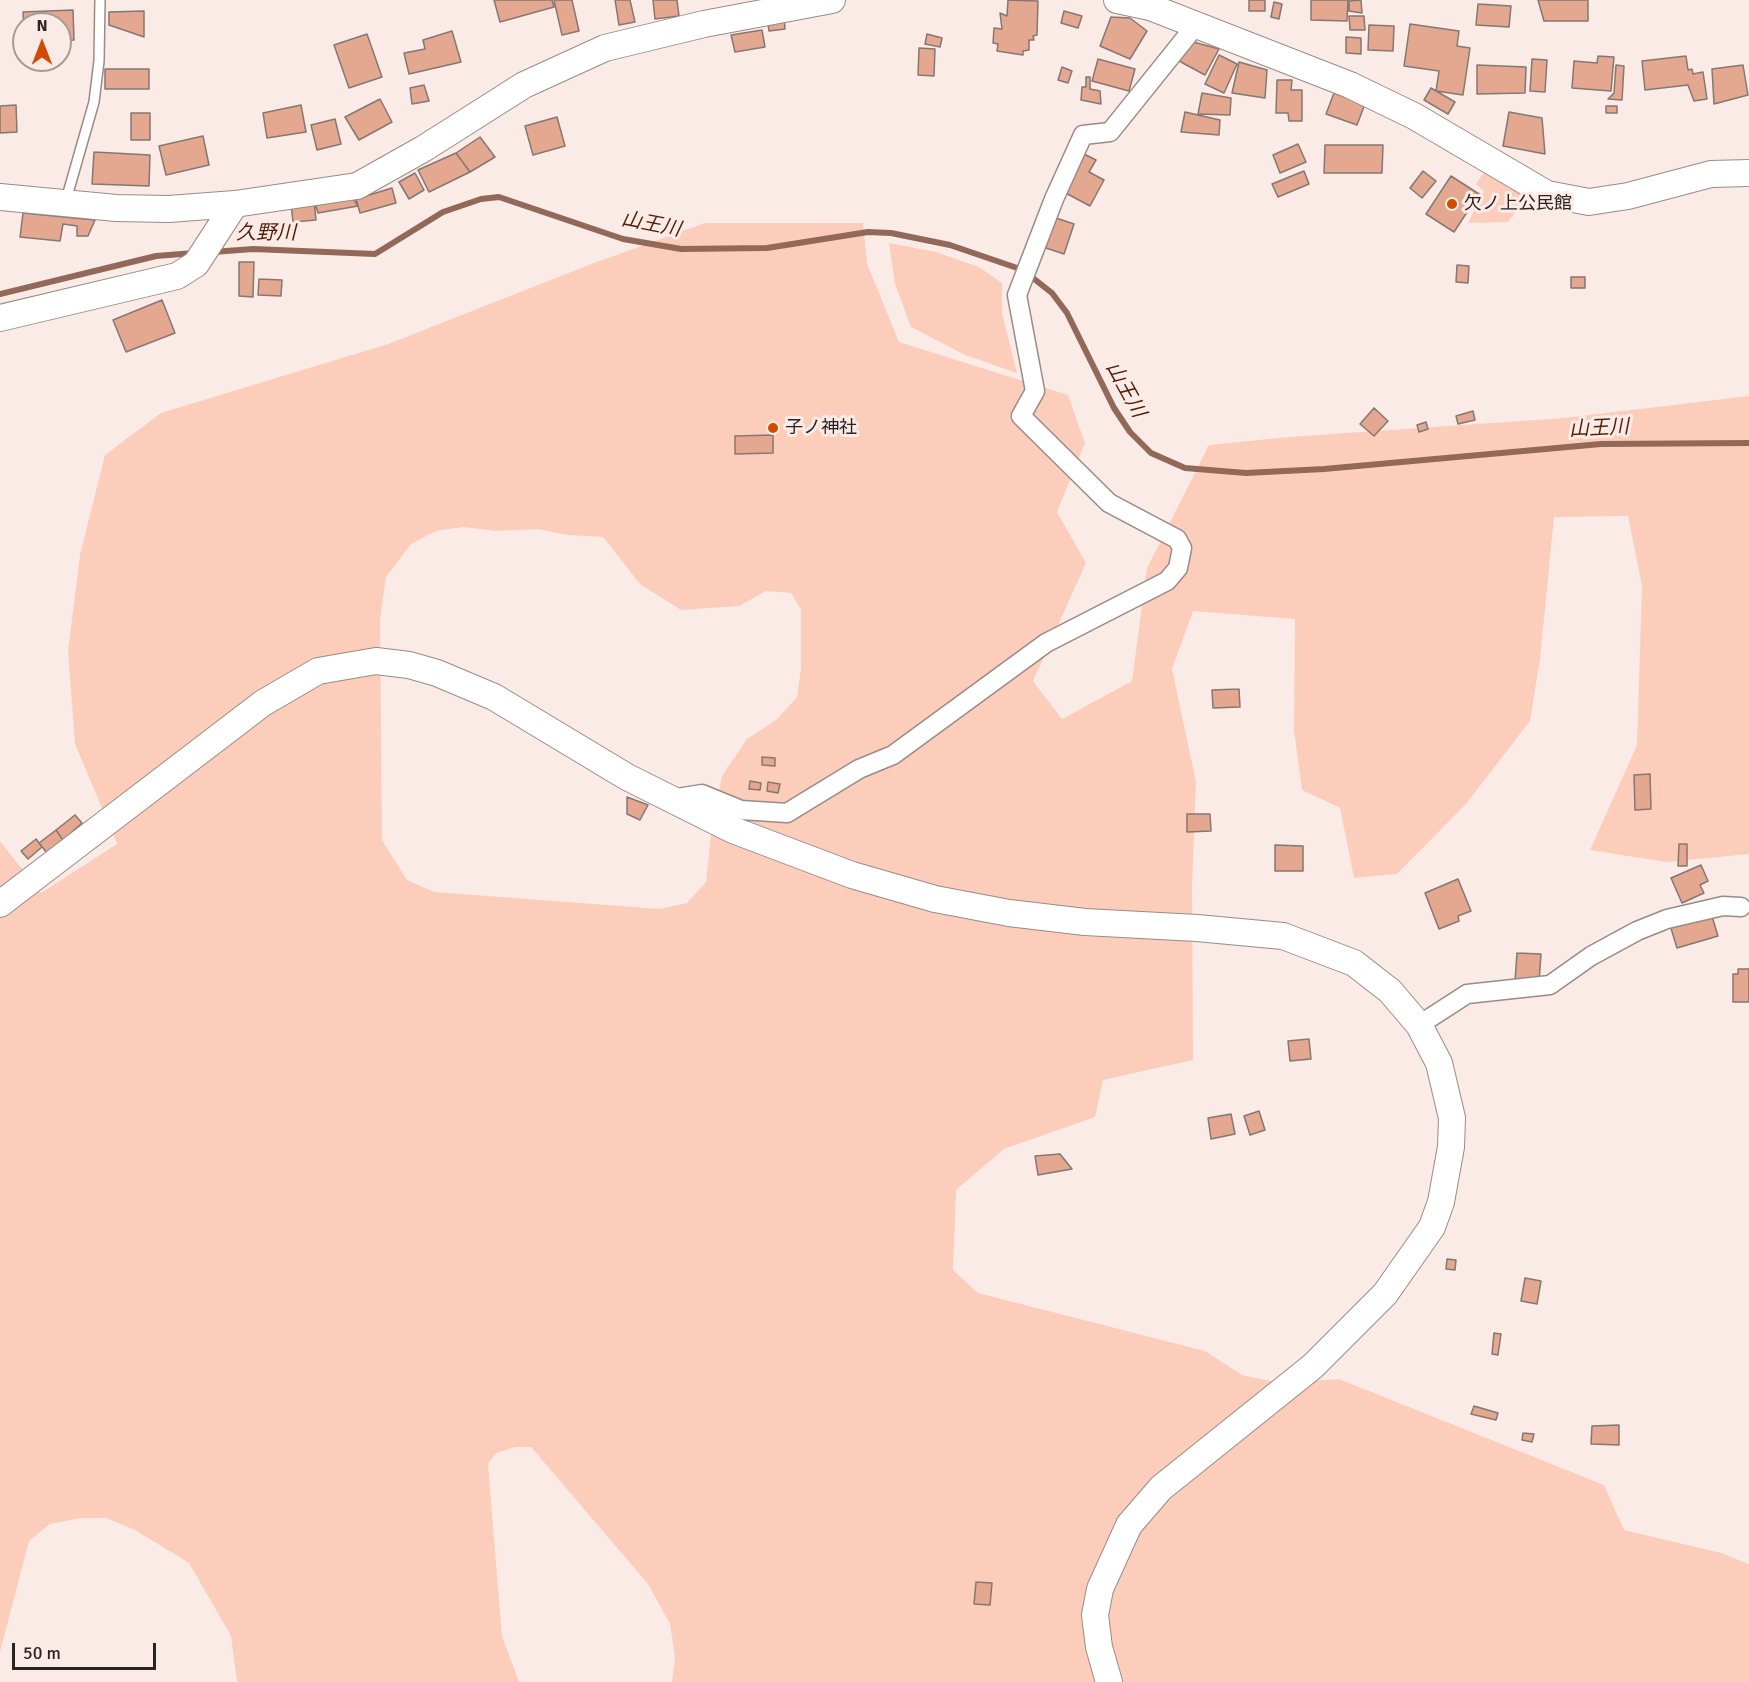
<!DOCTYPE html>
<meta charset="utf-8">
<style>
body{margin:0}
#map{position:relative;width:1749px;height:1682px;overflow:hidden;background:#fbebe6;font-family:Signika,sans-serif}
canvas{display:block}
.north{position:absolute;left:12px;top:12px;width:60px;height:60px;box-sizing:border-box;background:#fbebe6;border:2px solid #a79b97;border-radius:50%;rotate:0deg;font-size:16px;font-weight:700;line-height:24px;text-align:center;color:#292321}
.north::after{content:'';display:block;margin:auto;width:21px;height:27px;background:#d14c00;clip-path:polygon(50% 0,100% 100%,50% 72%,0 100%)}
.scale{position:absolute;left:12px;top:1643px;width:144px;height:27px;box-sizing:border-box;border:3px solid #292321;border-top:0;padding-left:8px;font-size:18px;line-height:21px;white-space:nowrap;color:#292321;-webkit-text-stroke:4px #fbebe6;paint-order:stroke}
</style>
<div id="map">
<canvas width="1749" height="1682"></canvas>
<div class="north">N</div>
<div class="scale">50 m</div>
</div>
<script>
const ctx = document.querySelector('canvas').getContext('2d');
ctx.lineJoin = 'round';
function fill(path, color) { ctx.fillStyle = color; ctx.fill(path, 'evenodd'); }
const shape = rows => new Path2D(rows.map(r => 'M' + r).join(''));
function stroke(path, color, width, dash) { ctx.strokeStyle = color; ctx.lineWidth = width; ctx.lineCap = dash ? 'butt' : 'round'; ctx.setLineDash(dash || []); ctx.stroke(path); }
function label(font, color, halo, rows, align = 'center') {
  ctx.font = font + ' Signika,"Noto Sans JP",sans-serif'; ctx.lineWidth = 6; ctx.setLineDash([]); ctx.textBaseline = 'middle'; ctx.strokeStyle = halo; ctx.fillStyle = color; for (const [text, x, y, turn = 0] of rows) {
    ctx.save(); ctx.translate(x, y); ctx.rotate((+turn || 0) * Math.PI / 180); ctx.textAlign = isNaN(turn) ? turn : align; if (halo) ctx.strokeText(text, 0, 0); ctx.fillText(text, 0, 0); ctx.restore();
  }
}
fill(shape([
 [1486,169,1528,195,1508,222,1468,223,1484,191,1476,184],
 [705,223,863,223,867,264,899,342,1068,395,1085,443,1057,512,1086,563,1033,681,1062,719,1132,681,1147,568,1209,445,1289,437,1564,418,1749,396,1749,854,1666,862,1590,850,1637,745,1642,586,1628,516,1554,517,1540,659,1530,721,1466,804,1397,874,1354,878,1340,808,1302,790,1294,730,1295,619,1193,611,1172,669,1196,782,1192,887,1193,1060,1103,1080,1095,1117,1004,1149,956,1190,953,1270,978,1293,1205,1351,1242,1375,1279,1383,1339,1379,1604,1485,1624,1530,1721,1553,1749,1564,1749,1682,672,1682,675,1657,670,1624,648,1584,531,1447,515,1447,496,1453,488,1464,502,1636,519,1682,237,1682,231,1636,189,1563,135,1530,106,1518,81,1518,50,1524,29,1541,0,1652,0,841,41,893,117,844,75,744,68,651,80,555,105,455,161,413,388,344,594,263],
 [463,527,496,531,538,529,567,535,603,537,640,584,681,610,739,606,766,591,791,593,801,610,801,668,797,697,776,720,747,739,722,776,712,826,706,882,687,903,660,909,434,892,407,880,382,840,380,620,386,577,411,544,436,531],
 [889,243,936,252,979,267,1002,283,1002,313,1017,373,965,355,911,327,895,284]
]), '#fdcdbc');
stroke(shape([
 [213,252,253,249,375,254,443,212,481,199,499,197,623,239,681,249,767,248,868,232,891,233,950,245,1023,270,1038,282,1052,293,1067,313,1114,408,1130,432,1151,453,1185,468,1246,473,1324,469,1601,444,1749,443],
 [0,294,156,256,194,253]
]), '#926858', 6);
const building = shape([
 [494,0,552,0,554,7,500,22,494,0],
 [554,0,572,0,579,31,562,35,554,0],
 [615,0,630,0,635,22,619,25,615,0],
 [653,0,677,0,679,16,655,19,653,0],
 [1008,0,1038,1,1037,35,1033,36,1034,40,1029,40,1029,50,1023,51,1023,55,997,51,998,44,993,43,994,28,1002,29,1000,13,1007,16,1008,0],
 [1249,0,1265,0,1265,11,1249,11,1249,0],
 [1311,0,1348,0,1347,21,1311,20,1311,0],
 [1361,0,1362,13,1349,11,1349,1,1361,0],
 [1538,0,1588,0,1588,21,1544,21,1538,0],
 [1274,2,1282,4,1279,19,1271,17,1274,2],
 [1478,4,1511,6,1509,27,1476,25,1478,4],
 [73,10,74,40,60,41,60,24,24,24,24,32,23,12,73,10],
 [144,11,144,37,109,25,109,12,144,11],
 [1064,11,1082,16,1078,28,1061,23,1064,11],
 [784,15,785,29,769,31,767,17,784,15],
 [1349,16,1364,16,1365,30,1350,30,1349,16],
 [1111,17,1130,18,1147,31,1130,59,1100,46,1111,17],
 [1410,24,1459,31,1457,46,1470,48,1463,95,1436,91,1439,71,1404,66,1410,24],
 [1369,25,1394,26,1393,51,1368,50,1369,25],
 [762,30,765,47,735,52,731,35,762,30],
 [452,31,461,62,409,74,404,53,425,49,423,40,452,31],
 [367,34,382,77,349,88,334,45,367,34],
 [927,34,942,38,940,47,925,44,927,34],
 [1346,37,1361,38,1361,54,1346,53,1346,37],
 [1186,40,1219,49,1205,75,1179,61,1186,40],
 [919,48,935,49,934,76,918,75,919,48],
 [1219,55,1237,64,1224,93,1205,84,1219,55],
 [1598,56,1614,57,1611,91,1572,88,1574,61,1597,63,1598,56],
 [1686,56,1688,70,1692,69,1693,74,1703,72,1707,99,1694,101,1688,85,1645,90,1642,61,1686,56],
 [1098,59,1135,69,1129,91,1092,81,1098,59],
 [1532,59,1547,60,1545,92,1530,91,1532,59],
 [1239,62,1267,70,1265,98,1232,93,1239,62],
 [1477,65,1526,67,1525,93,1477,94,1477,65],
 [1616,65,1624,66,1622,100,1608,99,1614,93,1616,65],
 [1743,65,1748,95,1714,104,1712,69,1743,65],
 [1062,67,1072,71,1068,83,1058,80,1062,67],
 [105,69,149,69,149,89,105,89,105,69],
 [1086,77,1090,77,1090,89,1100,91,1101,104,1081,100,1082,87,1086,87,1086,77],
 [1277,80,1292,80,1291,90,1302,90,1302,121,1289,121,1288,113,1276,113,1277,80],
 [424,85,429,101,412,104,410,88,424,85],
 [1431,88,1455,102,1448,114,1424,100,1431,88],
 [1202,93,1231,98,1230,115,1198,114,1202,93],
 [1334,93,1365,104,1357,125,1326,114,1334,93],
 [380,99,392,122,359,140,345,117,380,99],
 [16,105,17,132,0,133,0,106,16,105],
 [301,105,306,132,267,138,263,113,301,105],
 [1606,106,1617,106,1617,113,1606,113,1606,106],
 [1185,112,1220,120,1219,135,1181,132,1185,112],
 [1509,112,1542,118,1545,154,1503,146,1509,112],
 [131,113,150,113,150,140,131,140,131,113],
 [557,117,565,146,533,155,525,126,557,117],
 [335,119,341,144,317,150,311,125,335,119],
 [203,136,209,165,166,175,159,146,203,136],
 [480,137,495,157,470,172,456,153,480,137],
 [1298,144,1306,162,1280,173,1273,155,1298,144],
 [1325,145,1383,145,1382,173,1324,173,1325,145],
 [94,152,150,155,149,186,92,184,94,152],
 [456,153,470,172,429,192,418,170,456,153],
 [1082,153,1096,160,1089,172,1104,180,1090,206,1062,191,1082,153],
 [1304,171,1309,184,1278,197,1272,184,1304,171],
 [1423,171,1436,181,1422,198,1410,188,1423,171],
 [415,173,424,190,409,199,399,182,415,173],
 [1451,176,1479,194,1454,232,1426,214,1451,176],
 [392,188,396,203,360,213,356,199,392,188],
 [350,194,358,206,318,213,314,201,350,194],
 [314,201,316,220,293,222,291,204,314,201],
 [23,213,95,220,88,236,77,236,77,226,63,224,60,241,20,237,23,213],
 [1053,217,1074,224,1064,254,1043,247,1053,217],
 [239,262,254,262,253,297,239,296,239,262],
 [1457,265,1469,266,1468,283,1456,282,1457,265],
 [1571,277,1585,277,1585,288,1571,288,1571,277],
 [259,279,282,280,281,296,258,295,259,279],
 [162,300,175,333,126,352,113,320,162,300],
 [1374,408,1388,421,1374,436,1360,424,1374,408],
 [1473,411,1475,420,1458,424,1456,416,1473,411],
 [1426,422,1428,429,1419,432,1417,425,1426,422],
 [773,435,773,453,735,454,735,436,773,435],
 [1239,689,1240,707,1213,708,1212,690,1239,689],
 [762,757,775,758,775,766,762,765,762,757],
 [1650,774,1651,809,1635,810,1634,775,1650,774],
 [750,781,761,783,760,790,749,789,750,781],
 [768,782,780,784,778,793,767,791,768,782],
 [627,797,648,805,640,820,627,814,627,797],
 [1187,814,1210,814,1211,831,1187,832,1187,814],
 [75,815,82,823,63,840,56,830,75,815],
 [56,830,63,840,47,853,39,843,56,830],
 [36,839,42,847,28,859,21,851,36,839],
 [1679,844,1687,844,1687,866,1678,866,1679,844],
 [1275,845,1303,846,1303,871,1275,871,1275,845],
 [1701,865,1708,881,1700,885,1704,893,1682,903,1671,878,1701,865],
 [1458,879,1471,911,1458,916,1459,921,1439,929,1425,893,1458,879],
 [1711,913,1718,936,1677,948,1670,925,1711,913],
 [1517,953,1541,954,1539,982,1515,981,1517,953],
 [1738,969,1749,969,1749,1002,1733,1002,1733,974,1738,974,1738,969],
 [1309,1039,1311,1059,1290,1061,1288,1041,1309,1039],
 [1259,1111,1265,1130,1250,1135,1244,1116,1259,1111],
 [1231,1114,1235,1134,1211,1139,1208,1118,1231,1114],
 [1060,1154,1072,1169,1038,1175,1035,1156,1060,1154],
 [1447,1259,1456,1260,1455,1270,1446,1269,1447,1259],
 [1525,1278,1541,1281,1537,1304,1521,1301,1525,1278],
 [1494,1333,1501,1334,1498,1355,1492,1354,1494,1333],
 [1474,1406,1498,1413,1496,1420,1471,1414,1474,1406],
 [1619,1425,1619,1445,1591,1444,1592,1426,1619,1425],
 [1523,1433,1534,1434,1532,1442,1522,1440,1523,1433],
 [976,1582,992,1583,990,1605,974,1604,976,1582]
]);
fill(building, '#e4a790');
stroke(building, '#857772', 1.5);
const lane = shape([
 [66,200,94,102,99,61,100,0]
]);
const street = shape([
 [671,799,702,794,741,810,787,813,859,769,893,755,1046,643,1167,581,1178,568,1182,548,1177,539,1109,503,1021,416,1035,391,1017,295,1054,199,1083,135,1110,132,1196,25],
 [1419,1025,1467,994,1550,985,1591,956,1637,931,1667,919,1723,906,1741,907]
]);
const secondary = shape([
 [1117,0,1150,7,1350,85,1414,116,1547,194,1589,202,1628,196,1711,174,1749,173],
 [0,197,116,208,169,209,235,204,357,186,423,149,524,85,605,48,704,24,832,0],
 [0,318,177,276,196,264,235,204],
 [0,904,263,703,318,671,376,661,409,665,437,673,494,697,627,777,733,830,852,875,935,899,1009,913,1085,922,1197,928,1283,936,1354,963,1390,991,1419,1025,1439,1063,1452,1118,1451,1147,1441,1202,1432,1227,1385,1294,1313,1366,1161,1488,1129,1525,1100,1589,1095,1615,1099,1647,1109,1682]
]);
stroke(lane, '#998b85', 12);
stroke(street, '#998b85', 21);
stroke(secondary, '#998b85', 28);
stroke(lane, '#fff', 9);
stroke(street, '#fff', 18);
stroke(secondary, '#fff', 26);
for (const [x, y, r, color] of [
 [1452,204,6,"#d14c00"],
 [773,428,6,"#d14c00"]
]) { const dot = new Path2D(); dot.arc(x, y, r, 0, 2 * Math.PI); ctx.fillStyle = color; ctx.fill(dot); stroke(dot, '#fbebe6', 2); }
label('18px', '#292321', '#fbebe6', [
 ["欠ノ上公民館",1464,204],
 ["子ノ神社",785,428]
], 'left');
label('italic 20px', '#531d05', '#fbebe6', [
 ["山王川",651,225,11],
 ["久野川",266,234],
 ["山王川",1125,390,61],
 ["山王川",1599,429,-3]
]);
</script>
